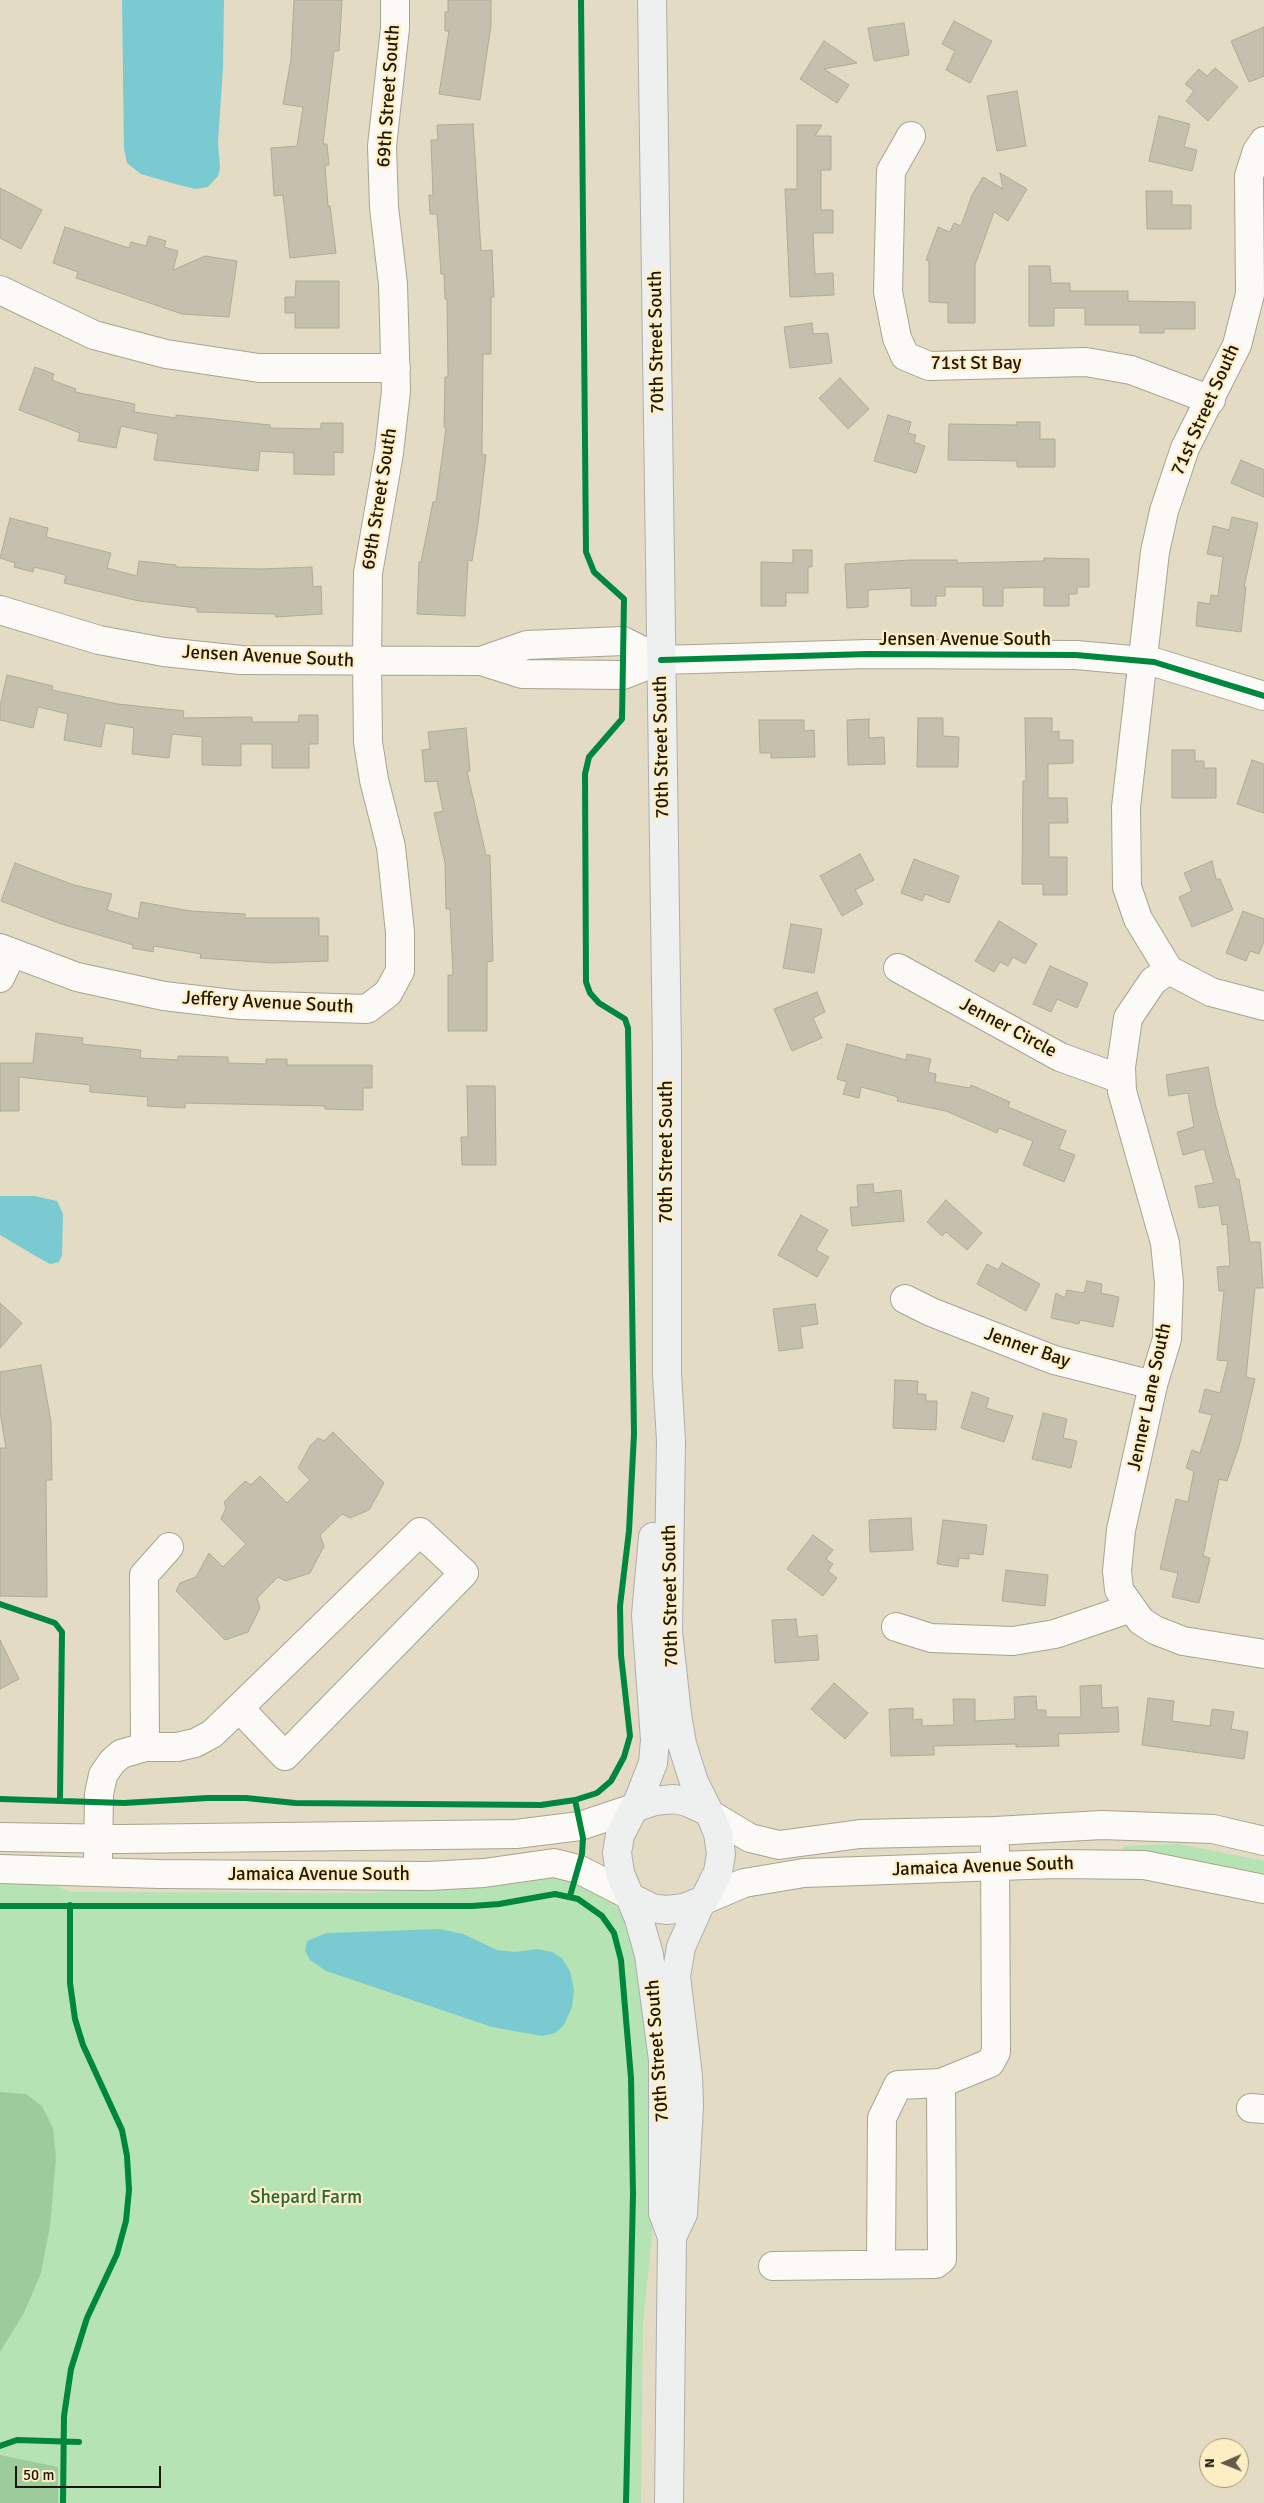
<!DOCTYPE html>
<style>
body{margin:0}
#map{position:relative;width:1264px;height:2503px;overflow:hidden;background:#e3dbc4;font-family:Signika,sans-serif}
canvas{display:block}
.north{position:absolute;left:1199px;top:2438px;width:50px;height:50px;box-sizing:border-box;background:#feeec4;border:1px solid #a49879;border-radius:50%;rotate:269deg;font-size:14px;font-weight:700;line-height:20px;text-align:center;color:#1e1808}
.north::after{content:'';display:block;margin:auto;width:18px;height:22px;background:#635c4a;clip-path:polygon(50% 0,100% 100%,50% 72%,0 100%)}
.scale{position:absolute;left:15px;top:2466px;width:146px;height:22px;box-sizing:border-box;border:2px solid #1e1808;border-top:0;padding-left:6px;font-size:15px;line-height:18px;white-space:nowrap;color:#1e1808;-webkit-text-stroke:4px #feeec4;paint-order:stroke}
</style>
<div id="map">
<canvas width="1264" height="2503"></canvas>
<div class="north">N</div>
<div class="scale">50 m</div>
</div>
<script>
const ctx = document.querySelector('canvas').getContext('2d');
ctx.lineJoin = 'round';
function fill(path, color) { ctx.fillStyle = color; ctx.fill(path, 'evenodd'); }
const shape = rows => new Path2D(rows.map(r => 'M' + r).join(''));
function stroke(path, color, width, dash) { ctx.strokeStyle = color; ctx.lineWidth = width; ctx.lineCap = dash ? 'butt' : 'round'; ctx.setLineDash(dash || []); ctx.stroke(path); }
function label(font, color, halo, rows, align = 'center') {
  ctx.font = font + ' Signika,sans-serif'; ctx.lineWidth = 4.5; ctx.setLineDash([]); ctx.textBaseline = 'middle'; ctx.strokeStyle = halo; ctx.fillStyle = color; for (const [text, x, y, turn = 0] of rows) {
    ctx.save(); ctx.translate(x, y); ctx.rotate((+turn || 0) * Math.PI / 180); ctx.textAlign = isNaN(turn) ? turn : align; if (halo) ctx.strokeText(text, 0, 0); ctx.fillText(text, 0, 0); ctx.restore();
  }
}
fill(shape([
 [1179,1844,1264,1861,1264,1875,1195,1861,1122,1853,1123,1846],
 [553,1876,571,1881,594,1891,615,1904,625,1918,643,1968,653,2116,652,2235,643,2325,641,2503,0,2503,0,1878,39,1881,72,1892,366,1893,472,1887]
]), '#b6e3b3');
fill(shape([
 [0,2092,26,2094,42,2106,53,2128,56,2157,50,2226,41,2273,24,2313,0,2352],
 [0,2455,58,2467,58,2503,0,2503]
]), '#9ccc9b');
fill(shape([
 [122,0,224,0,223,68,218,142,220,168,218,176,208,187,196,189,175,184,141,174,127,163,124,149],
 [0,1196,35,1196,57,1201,63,1214,62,1255,59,1262,50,1264,39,1258,0,1235],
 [440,1929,463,1934,497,1950,515,1952,538,1949,552,1952,562,1958,570,1971,574,1990,572,2007,564,2025,555,2033,542,2036,492,2027,326,1971,310,1960,305,1951,307,1941,326,1933]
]), '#7acbd1');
const building = shape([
 [294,0,342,0,339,51,334,51,323,144,327,144,329,165,325,165,328,206,330,206,336,253,290,258,283,195,274,196,271,148,297,146,303,107,283,104,291,59,294,0],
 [448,0,491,0,491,25,480,100,439,94,449,31,445,31,445,12,448,12,448,0],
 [954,21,992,41,970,83,946,70,955,51,942,44,954,21],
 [904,23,909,55,874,61,868,28,904,23],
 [1264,27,1264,76,1249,82,1231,41,1264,27],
 [824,41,857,63,824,69,849,85,837,103,800,79,824,41],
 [1215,68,1238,87,1208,121,1186,101,1194,91,1185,84,1199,69,1207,76,1215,68],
 [1017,91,1026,146,997,151,987,96,1017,91],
 [1159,116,1190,124,1184,147,1197,150,1192,171,1149,161,1159,116],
 [473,124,481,251,492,250,494,297,491,297,491,354,483,354,482,454,486,455,478,524,472,561,468,560,465,616,417,614,419,562,421,562,433,502,436,502,446,428,444,427,445,377,448,377,447,299,445,299,444,274,441,274,437,214,430,214,429,195,433,195,431,140,438,140,437,125,473,124],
 [797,125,822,125,815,136,831,136,831,170,821,170,821,210,833,210,833,233,813,233,815,274,833,273,834,295,790,297,785,189,797,189,797,125],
 [1000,173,1027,189,1008,221,994,212,975,265,975,323,948,323,948,303,929,302,929,261,926,260,938,227,950,232,954,223,961,226,972,195,983,177,1003,189,1000,173],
 [0,188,42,210,21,249,0,238,0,188],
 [1146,191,1172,191,1172,205,1191,205,1191,229,1147,229,1146,191],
 [65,227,129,248,131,242,146,246,149,236,166,241,164,247,178,251,173,270,205,256,237,261,229,317,182,314,76,278,78,272,53,263,65,227],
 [1029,266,1050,266,1051,283,1070,283,1070,291,1128,291,1128,301,1195,302,1195,329,1164,329,1164,333,1140,333,1140,325,1085,325,1085,308,1054,308,1054,326,1029,326,1029,266],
 [296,281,339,281,339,328,295,328,295,313,285,313,285,297,295,297,296,281],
 [812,323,813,334,828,333,832,363,790,368,784,327,812,323],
 [35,367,54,374,52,380,76,389,75,392,135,404,134,412,176,418,176,415,270,425,270,428,321,429,321,423,343,423,343,453,334,452,334,475,294,474,294,453,260,451,258,471,154,460,158,434,121,426,116,448,78,441,80,433,19,410,35,367],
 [840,378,869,409,848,429,819,398,840,378],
 [888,415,911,422,908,433,916,435,914,442,925,446,916,473,874,461,888,415],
 [1017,422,1040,422,1040,439,1055,439,1055,467,1017,467,1017,461,948,460,949,424,1017,425,1017,422],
 [1241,460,1264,470,1264,497,1231,483,1241,460],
 [1232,517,1258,523,1244,587,1246,587,1241,632,1196,626,1198,602,1210,604,1211,595,1218,596,1223,557,1207,554,1213,526,1229,530,1232,517],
 [10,518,48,528,46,537,111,553,107,568,137,576,139,561,176,565,176,567,261,569,312,567,313,587,321,586,322,614,276,617,275,614,197,612,197,608,139,601,64,583,66,575,34,567,33,572,14,567,15,563,0,558,10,518],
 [793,550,812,550,812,567,808,567,808,593,786,593,786,606,761,606,761,562,793,563,793,550],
 [1044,558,1089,559,1089,587,1077,587,1077,594,1069,594,1069,606,1044,606,1044,587,1003,588,1003,606,983,606,983,587,945,587,945,596,936,596,936,606,911,606,911,588,868,590,868,607,847,608,845,564,911,560,957,560,957,563,1044,561,1044,558],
 [7,675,53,686,52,690,118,704,184,711,183,718,252,717,252,722,298,722,299,715,318,715,318,744,309,744,309,768,272,768,272,744,241,744,241,766,202,765,202,737,172,734,169,758,132,754,134,728,105,723,101,747,64,740,68,714,38,707,33,728,0,720,0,706,7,675],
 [918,718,943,718,943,736,959,737,958,767,917,767,918,718],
 [1025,718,1052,718,1052,732,1059,731,1059,740,1073,740,1073,763,1048,764,1048,798,1067,798,1068,823,1049,823,1049,857,1067,857,1067,895,1043,895,1043,884,1022,884,1023,781,1026,781,1025,718],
 [869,719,869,738,884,737,885,764,848,765,847,720,869,719],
 [759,720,804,720,804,731,814,730,815,757,771,758,771,753,760,753,759,720],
 [466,728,470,771,467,771,486,855,490,855,493,961,487,962,487,1031,448,1031,448,975,453,975,450,909,446,909,445,863,434,813,443,811,437,781,425,782,422,750,430,749,428,732,466,728],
 [1172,750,1195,750,1195,761,1204,761,1204,768,1216,768,1216,798,1172,798,1172,750],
 [1252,760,1264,764,1264,813,1237,804,1252,760],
 [860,854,874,880,855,890,863,904,842,916,820,876,860,854],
 [914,859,959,876,949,903,925,894,922,901,901,893,914,859],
 [1212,861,1216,879,1220,879,1233,910,1192,927,1179,897,1192,891,1184,873,1212,861],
 [15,863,74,885,112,894,107,910,138,919,141,902,190,911,245,914,245,918,319,918,319,936,328,936,328,961,272,963,200,958,201,954,154,946,153,952,132,948,133,945,61,924,1,901,15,863],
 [1243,911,1264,919,1264,941,1259,954,1250,951,1246,961,1226,953,1243,911],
 [999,921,1037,944,1025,964,1013,957,1008,966,1000,962,994,972,975,961,999,921],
 [791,924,822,929,814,973,783,968,791,924],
 [1050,966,1088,983,1077,1008,1057,999,1051,1012,1033,1004,1050,966],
 [817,992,825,1012,813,1018,822,1038,792,1051,774,1009,817,992],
 [36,1033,83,1038,82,1044,141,1050,140,1058,178,1060,178,1056,228,1057,228,1063,266,1064,266,1059,287,1059,287,1065,372,1065,372,1088,363,1088,363,1110,325,1109,325,1106,185,1103,185,1108,147,1106,148,1097,90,1092,90,1085,19,1077,19,1111,0,1111,0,1063,33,1063,36,1033],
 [847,1044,906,1060,907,1054,931,1059,928,1072,936,1074,935,1082,970,1088,971,1085,1010,1102,1008,1107,1066,1131,1059,1149,1075,1155,1064,1182,1023,1165,1033,1141,999,1128,997,1133,946,1111,897,1101,898,1097,861,1087,859,1098,843,1094,847,1082,837,1079,847,1044],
 [1208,1067,1216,1107,1236,1179,1239,1179,1250,1242,1260,1242,1263,1288,1255,1288,1246,1377,1255,1379,1240,1443,1227,1481,1219,1479,1203,1556,1210,1558,1199,1603,1172,1597,1178,1573,1160,1569,1176,1499,1188,1502,1194,1471,1186,1468,1192,1450,1200,1453,1212,1415,1199,1412,1205,1389,1220,1393,1228,1361,1217,1360,1224,1291,1219,1291,1217,1267,1230,1266,1227,1224,1222,1225,1219,1205,1199,1208,1195,1186,1214,1183,1204,1149,1183,1155,1177,1132,1194,1127,1188,1093,1169,1096,1166,1075,1208,1067],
 [467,1086,495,1086,496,1165,462,1165,461,1137,468,1137,467,1086],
 [873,1184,874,1193,901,1190,904,1221,852,1226,850,1207,858,1207,857,1185,873,1184],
 [946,1200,982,1233,967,1250,946,1232,942,1236,927,1222,946,1200],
 [801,1215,828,1230,816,1250,829,1257,817,1277,778,1255,801,1215],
 [1002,1263,1040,1284,1026,1311,977,1284,987,1264,998,1270,1002,1263],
 [1087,1281,1102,1284,1101,1293,1119,1297,1113,1327,1080,1320,1079,1324,1051,1318,1056,1293,1065,1298,1067,1290,1084,1293,1087,1281],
 [0,1303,22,1323,0,1348,0,1303],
 [815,1304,818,1324,800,1327,803,1348,779,1351,773,1309,815,1304],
 [41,1365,51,1422,52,1480,46,1480,47,1597,0,1596,0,1448,6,1448,0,1412,0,1372,41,1365],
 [895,1380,918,1381,917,1394,926,1394,926,1401,937,1401,936,1430,893,1428,895,1380],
 [972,1392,989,1398,986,1408,1013,1416,1004,1442,961,1428,972,1392],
 [1043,1413,1067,1419,1063,1438,1077,1441,1071,1468,1032,1459,1043,1413],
 [333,1432,384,1483,369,1510,350,1518,342,1514,320,1535,324,1546,310,1573,286,1581,278,1577,257,1598,260,1608,248,1632,225,1640,176,1591,180,1583,196,1577,209,1553,223,1567,246,1544,221,1519,226,1508,224,1502,245,1481,251,1485,260,1476,287,1503,310,1480,298,1468,310,1446,318,1438,324,1441,333,1432],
 [911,1518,913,1550,870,1552,869,1520,911,1518],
 [943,1520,987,1525,983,1555,969,1553,969,1559,959,1558,958,1567,937,1564,943,1520],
 [813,1535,833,1550,826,1559,833,1564,828,1571,837,1578,823,1596,787,1569,813,1535],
 [1006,1570,1048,1575,1045,1606,1002,1601,1006,1570],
 [796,1619,798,1637,817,1635,819,1660,775,1663,772,1620,796,1619],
 [0,1640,19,1679,0,1689,0,1640],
 [834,1683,868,1713,845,1739,811,1709,834,1683],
 [1101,1685,1102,1708,1118,1707,1119,1732,1058,1734,1059,1746,1016,1747,1016,1744,934,1746,934,1755,891,1756,889,1709,913,1708,913,1720,922,1719,922,1726,954,1725,953,1699,975,1699,975,1721,1015,1719,1014,1697,1036,1696,1037,1710,1046,1710,1046,1717,1081,1717,1080,1686,1101,1685],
 [1148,1698,1174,1701,1172,1721,1210,1726,1212,1709,1234,1712,1231,1729,1248,1732,1244,1759,1142,1745,1148,1698]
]);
fill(building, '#c5bfad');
stroke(building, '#b0aa99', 1);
const minor = shape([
 [911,136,891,171,888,292,897,338,905,356,929,366,1086,362,1131,370,1211,400],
 [0,290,94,335,166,354,259,368,396,368],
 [0,610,99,640,164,652,241,660,481,661,522,674,623,675,661,660,868,654,1076,655,1154,662,1264,696],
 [481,661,527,645,623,641,661,660],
 [0,948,77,977,164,996,241,1005,367,1009,388,993,400,971,400,932,391,847,374,780,368,742,367,661,368,573,389,453,396,391,393,284,384,207,382,146,395,28,395,0],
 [898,968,1060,1057,1121,1079],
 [1169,970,1138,919,1127,887,1126,807,1155,552,1164,511,1185,448,1237,345,1250,294,1249,176,1257,151,1264,141],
 [1169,970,1153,981,1128,1018,1121,1067,1122,1091,1165,1243,1169,1283,1167,1339,1153,1385,1121,1530,1117,1571,1119,1590,1141,1621,1155,1630,1183,1641,1264,1654],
 [1169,970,1211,992,1264,1006],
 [0,978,12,953],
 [905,1299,931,1312,1054,1360,1153,1385],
 [896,1627,931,1638,1013,1641,1055,1634,1131,1608],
 [145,1747,177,1747,195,1743,212,1734,239,1708,420,1532,464,1573,285,1756,239,1708],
 [710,1814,750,1838,779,1845,860,1834,995,1831,1102,1825,1213,1829,1264,1841],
 [0,1837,122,1839,516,1834,580,1826,634,1808],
 [98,1857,99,1794,103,1775,112,1762,121,1754,145,1747,144,1575,169,1547],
 [0,1869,159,1874,428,1876,484,1873,554,1863,578,1869,629,1895],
 [704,1900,744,1883,804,1873,1056,1864,1144,1865,1264,1889],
 [1251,2108,1264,2109],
 [881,2265,882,2118,898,2085,941,2083,990,2063,996,2052,995,1847],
 [773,2266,936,2264,942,2259,941,2083]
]);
const major = shape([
 [652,0,667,1052,667,1374,671,1441,668,1632,677,1714,682,1744,694,1782,709,1812],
 [635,1809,653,1763,655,1740,646,1615,653,1537],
 [630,1897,652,1908,666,1910,684,1908,704,1900,718,1872,721,1854,718,1833,709,1812,687,1802,674,1799,655,1801,634,1808,620,1835,617,1853,620,1873,639,1919,649,1955,663,2060,663,2213,672,2237,669,2503],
 [672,2237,683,2214,689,2106,688,2076,676,1976,681,1947,702,1900]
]);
stroke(minor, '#a9a391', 30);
stroke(major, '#b0aeab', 30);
stroke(minor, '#fbfaf6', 28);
stroke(major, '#eeefef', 28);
stroke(shape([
 [661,660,868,654,1076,655,1154,662,1264,696],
 [0,1604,55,1623,62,1632,60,1799],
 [0,1799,124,1803,208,1798,246,1798,295,1803,541,1805,575,1800,597,1793,611,1781,624,1757,630,1736,621,1655,620,1606,629,1531,634,1434,628,1028,625,1019,599,1003,590,993,586,982,585,774,589,757,622,719,624,599,594,572,586,552,581,0],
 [570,1896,582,1854,583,1838,575,1800],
 [0,1906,472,1906,499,1904,555,1894,578,1899,602,1916,614,1933,621,1960,631,2078,633,2194,626,2503],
 [0,2446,17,2440,79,2442],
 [63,2503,64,2416,71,2369,87,2318,117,2254,126,2221,129,2190,127,2156,122,2130,83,2045,75,2019,70,1983,70,1905]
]), '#00873e', 6);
label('19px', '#1e1808', '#feeec4', [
 ["69th Street South",389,96,-86],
 ["70th Street South",657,342,-91],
 ["71st St Bay",976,364],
 ["71st Street South",1206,410,-66],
 ["69th Street South",380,499,-81],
 ["Jensen Avenue South",965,640],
 ["Jensen Avenue South",268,657,3],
 ["70th Street South",662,747,-91],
 ["Jeffery Avenue South",268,1003,3],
 ["Jenner Circle",1008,1028,28],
 ["70th Street South",667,1152,-90],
 ["Jenner Bay",1027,1348,19],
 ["Jenner Lane South",1150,1397,-78],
 ["70th Street South",671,1596,-91],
 ["Jamaica Avenue South",983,1867,-2],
 ["Jamaica Avenue South",319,1875],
 ["70th Street South",658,2051,-94]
]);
label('19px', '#256638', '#feeec4', [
 ["Shepard Farm",306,2198]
]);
</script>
